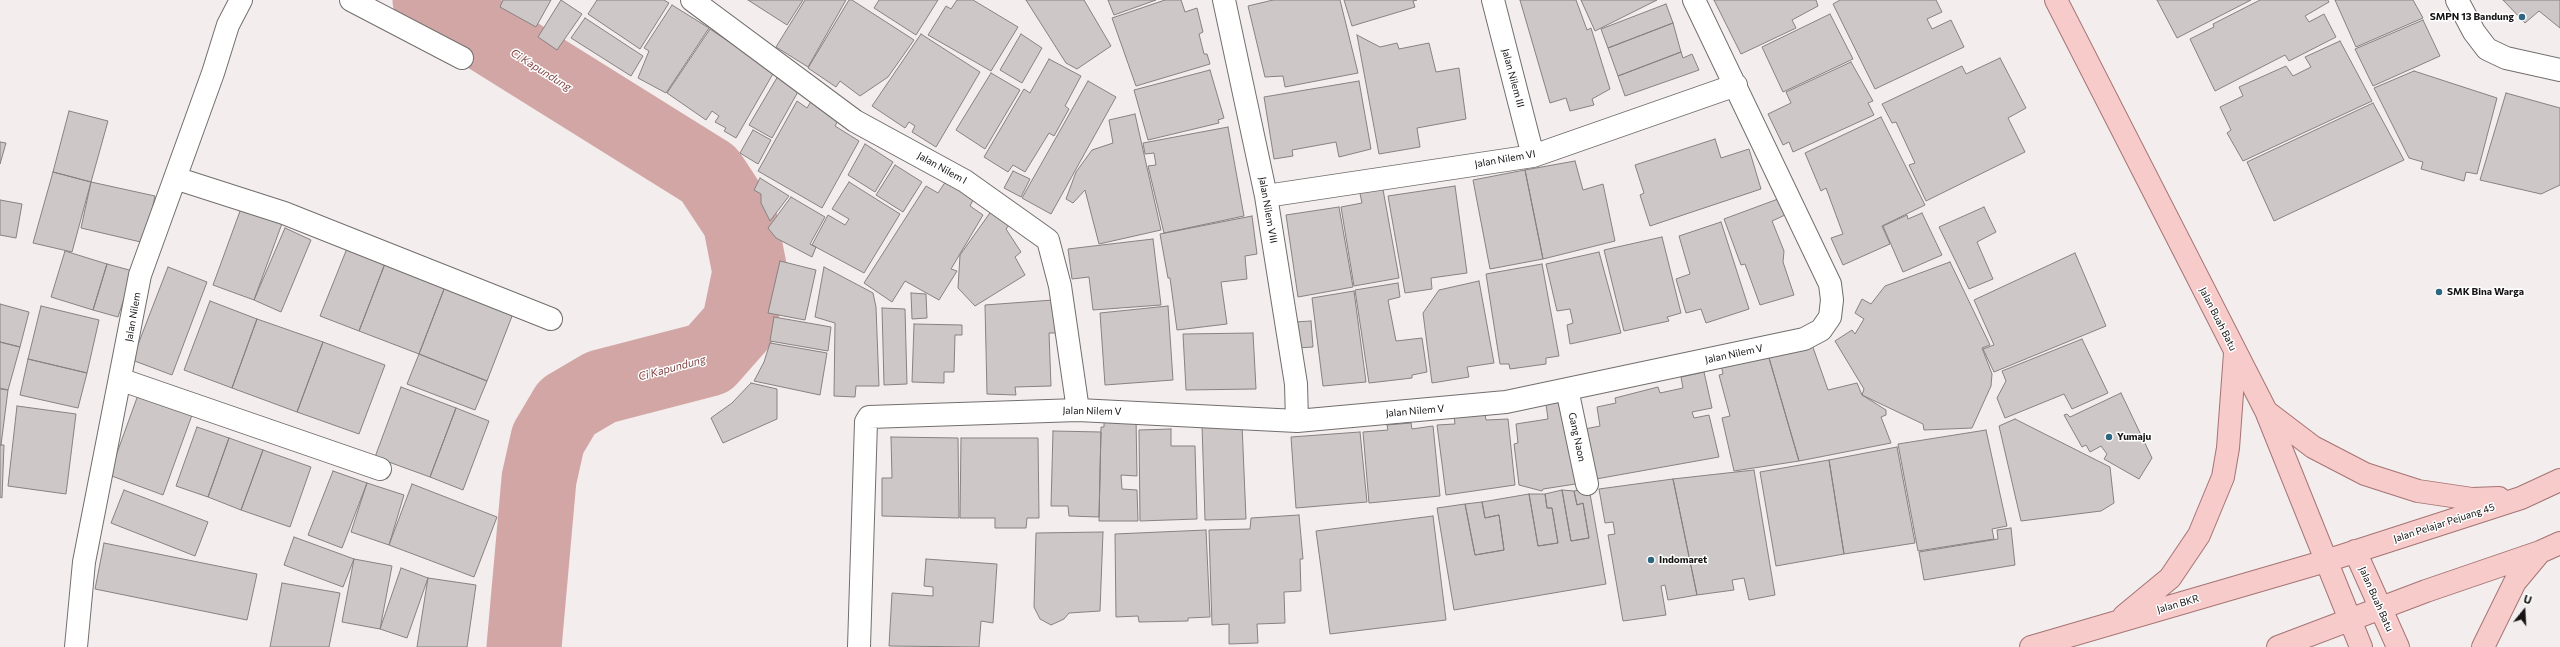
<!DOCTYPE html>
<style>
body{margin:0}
#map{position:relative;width:2560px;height:647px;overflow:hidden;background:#f3eded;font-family:Commissioner,sans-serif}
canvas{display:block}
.north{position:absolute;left:2504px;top:591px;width:40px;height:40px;-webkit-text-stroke:3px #fff;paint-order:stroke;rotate:18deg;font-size:11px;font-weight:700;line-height:16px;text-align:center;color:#151313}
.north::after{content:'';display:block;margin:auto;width:14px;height:18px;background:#151313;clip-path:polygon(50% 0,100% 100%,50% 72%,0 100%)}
</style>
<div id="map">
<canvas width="2560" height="647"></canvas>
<div class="north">U</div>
</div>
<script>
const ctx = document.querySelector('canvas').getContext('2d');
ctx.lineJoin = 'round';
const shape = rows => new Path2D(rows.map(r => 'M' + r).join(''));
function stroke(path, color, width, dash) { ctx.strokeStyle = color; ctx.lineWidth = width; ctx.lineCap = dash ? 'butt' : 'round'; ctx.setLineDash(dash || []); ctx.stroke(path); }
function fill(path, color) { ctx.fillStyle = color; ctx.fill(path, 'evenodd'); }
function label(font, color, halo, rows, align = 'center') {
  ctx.font = font + ' Commissioner,sans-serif'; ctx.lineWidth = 3; ctx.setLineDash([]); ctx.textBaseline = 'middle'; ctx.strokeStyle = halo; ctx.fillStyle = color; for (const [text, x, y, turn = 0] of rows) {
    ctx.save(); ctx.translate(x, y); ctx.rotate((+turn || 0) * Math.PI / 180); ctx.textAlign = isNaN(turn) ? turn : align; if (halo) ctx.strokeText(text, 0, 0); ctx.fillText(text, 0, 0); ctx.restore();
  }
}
stroke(shape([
 [430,0,709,174,740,221,750,272,739,325,709,359,601,387,567,407,548,439,539,479,524,647]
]), '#d2a6a4', 75);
const building = shape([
 [503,0,551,0,536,27,500,7,503,0],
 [561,0,582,14,557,50,538,37,561,0],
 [597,0,664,0,669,3,640,49,588,14,597,0],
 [748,0,803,0,787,25,748,0],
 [805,0,846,0,808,67,776,47,805,0],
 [849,0,852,0,914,40,888,77,860,96,840,81,836,87,808,68,849,0],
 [879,0,938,0,916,35,874,8,879,0],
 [957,0,973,0,1018,27,991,71,928,35,946,6,951,9,957,0],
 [1026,0,1084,0,1111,46,1077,69,1066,63,1026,0],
 [1108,0,1156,0,1114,15,1108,0],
 [1165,0,1181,0,1185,12,1197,8,1203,32,1199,34,1204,54,1207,54,1210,64,1136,86,1112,18,1165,0],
 [1273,0,1340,0,1358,73,1285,87,1283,76,1265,77,1248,6,1273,0],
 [1344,0,1417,0,1413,1,1415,7,1352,26,1344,0],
 [1520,0,1576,0,1587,30,1591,28,1610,89,1592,99,1594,105,1570,111,1566,98,1550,103,1520,0],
 [1581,0,1657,0,1595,31,1581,0],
 [1714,0,1816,0,1818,6,1792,20,1796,28,1741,54,1714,0],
 [1840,0,1936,0,1942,12,1927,19,1932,29,1951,20,1964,47,1875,89,1833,4,1840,0],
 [2157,0,2251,0,2177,38,2157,0],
 [2260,0,2328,0,2329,2,2305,16,2309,22,2324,14,2336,37,2289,61,2285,55,2215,91,2190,39,2214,27,2213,24,2260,0],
 [2335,0,2413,0,2423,18,2356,47,2335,0],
 [2503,0,2560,0,2560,28,2539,11,2525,23,2503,0],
 [1666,4,1673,23,1608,48,1601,29,1666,4],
 [672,5,709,28,666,93,638,78,649,51,644,48,672,5],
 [1830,14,1853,59,1783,92,1762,47,1830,14],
 [585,18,643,56,631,76,571,38,585,18],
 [2423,20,2440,56,2373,86,2355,49,2423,20],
 [1673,23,1681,52,1618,76,1608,48,1673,23],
 [710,29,774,72,736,138,724,131,726,128,715,122,719,116,712,111,706,120,667,93,710,29],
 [921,34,980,72,936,147,912,132,915,126,909,122,905,128,872,106,921,34],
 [1021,34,1042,48,1022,83,1000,70,1021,34],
 [1357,35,1380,47,1397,43,1399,49,1429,43,1436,72,1459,68,1466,119,1417,128,1420,147,1379,154,1357,35],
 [2340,41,2372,101,2243,161,2227,133,2231,130,2220,107,2243,96,2239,87,2286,66,2293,76,2311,67,2305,57,2340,41],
 [1681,52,1683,58,1692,54,1699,70,1625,96,1618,76,1681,52],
 [2000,58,2026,108,2008,118,2025,152,1926,201,1909,165,1915,163,1896,122,1892,123,1882,104,1962,66,1966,74,2000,58],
 [1049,59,1081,76,1065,106,1069,109,1054,136,1049,133,1025,172,1013,165,1008,172,984,157,1024,89,1030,93,1049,59],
 [1851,62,1873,101,1868,103,1874,115,1793,152,1789,142,1783,145,1768,114,1791,103,1786,92,1851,62],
 [1210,70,1224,118,1218,120,1219,123,1148,140,1134,90,1210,70],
 [2414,71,2497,98,2477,174,2466,172,2464,181,2421,169,2423,162,2409,158,2374,88,2414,71],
 [991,73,1020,90,985,149,956,130,991,73],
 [778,76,799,90,772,138,749,125,778,76],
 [1088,81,1116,97,1051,214,1022,198,1088,81],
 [1359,81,1371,149,1339,157,1336,142,1292,150,1293,156,1274,159,1264,97,1359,81],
 [2506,93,2560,108,2560,185,2541,194,2480,180,2506,93],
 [813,98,841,115,835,126,859,141,822,208,758,171,797,101,807,108,813,98],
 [2373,103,2404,160,2274,221,2247,162,2373,103],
 [69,111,108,121,91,182,53,172,69,111],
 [1135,114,1161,230,1099,244,1085,190,1073,203,1066,199,1076,172,1092,150,1113,143,1109,120,1135,114],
 [1881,117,1925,205,1882,226,1890,244,1843,265,1831,238,1843,234,1826,188,1821,191,1805,153,1881,117],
 [1228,127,1244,216,1164,233,1148,166,1156,165,1154,153,1145,154,1143,143,1228,127],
 [753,130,771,140,758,164,740,153,753,130],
 [1715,139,1721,158,1749,149,1761,189,1650,226,1640,195,1644,193,1635,165,1715,139],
 [0,142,6,143,0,164,0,142],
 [865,144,893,162,875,192,848,175,865,144],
 [1575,161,1583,190,1603,184,1615,241,1543,259,1525,170,1575,161],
 [895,165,922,182,903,212,876,195,895,165],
 [1525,170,1543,259,1490,269,1473,180,1525,170],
 [1013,171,1030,179,1021,197,1004,188,1013,171],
 [53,172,91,182,72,252,33,243,53,172],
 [760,178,789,196,770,221,761,203,761,194,754,190,760,178],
 [946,181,974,198,970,206,983,215,951,269,957,271,939,300,905,281,892,302,864,283,926,186,938,193,946,181],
 [91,182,155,196,145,243,81,228,91,182],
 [849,182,900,214,864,273,812,245,828,215,845,225,849,219,832,209,849,182],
 [1382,184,1399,278,1354,286,1341,207,1362,203,1359,189,1382,184],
 [1455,186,1467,273,1431,278,1432,289,1405,293,1388,196,1455,186],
 [791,197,825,217,810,244,816,247,812,257,776,238,768,228,791,197],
 [1778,199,1785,215,1772,221,1784,251,1783,262,1794,295,1760,305,1745,264,1741,265,1724,219,1778,199],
 [0,200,22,204,16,238,0,235,0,200],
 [243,203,284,218,254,300,213,285,243,203],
 [1339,207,1353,287,1298,297,1286,215,1339,207],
 [1984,207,1996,232,1977,242,1993,279,1969,289,1939,227,1984,207],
 [992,210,1010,224,1006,229,1021,252,1015,257,1025,275,975,306,958,288,960,255,992,210],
 [1922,213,1942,255,1903,272,1883,226,1907,215,1908,219,1922,213],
 [1252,216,1257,254,1245,256,1247,279,1221,282,1227,324,1177,330,1170,278,1168,278,1160,234,1252,216],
 [1721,222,1749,309,1706,323,1701,309,1686,313,1676,279,1690,274,1679,236,1721,222],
 [285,228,311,240,281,312,254,300,285,228],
 [1662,237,1681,313,1667,317,1669,321,1624,331,1604,250,1662,237],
 [1153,239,1161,305,1093,310,1089,277,1072,279,1068,249,1153,239],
 [348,246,386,261,359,331,320,316,348,246],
 [65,251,107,264,93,310,51,297,65,251],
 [1599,252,1621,333,1570,344,1567,325,1573,323,1570,309,1557,311,1546,264,1599,252],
 [2075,253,2106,326,1994,372,1983,349,1994,345,1974,300,2075,253],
 [386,261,446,284,419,354,359,331,386,261],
 [780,261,816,270,805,320,768,313,780,261],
 [1950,262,1990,345,1982,348,1992,374,1991,386,1972,428,1924,430,1923,424,1862,395,1864,389,1835,341,1852,330,1855,334,1864,319,1855,313,1862,299,1871,304,1885,286,1950,262],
 [107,264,133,271,118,317,93,310,107,264],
 [1542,264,1559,356,1546,358,1546,364,1510,369,1509,364,1500,364,1486,274,1542,264],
 [168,267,207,282,172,375,132,360,168,267],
 [824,267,873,293,876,307,879,386,856,386,855,397,834,396,835,323,815,317,824,267],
 [1479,281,1494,363,1467,367,1469,377,1432,383,1423,313,1439,290,1479,281],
 [1398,283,1400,297,1388,300,1396,341,1422,338,1427,372,1412,375,1412,378,1369,383,1355,290,1398,283],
 [446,284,514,311,487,381,419,354,446,284],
 [1354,291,1366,382,1323,386,1312,298,1354,291],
 [911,293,926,294,927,318,912,319,911,293],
 [1053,300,1056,333,1049,333,1051,386,1015,387,1016,395,987,394,985,305,1053,300],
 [210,301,257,319,232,388,184,370,210,301],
 [0,304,29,312,20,347,0,342,0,304],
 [41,306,99,320,87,373,28,359,41,306],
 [1168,306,1173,380,1105,385,1100,313,1168,306],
 [882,308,905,309,907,384,884,385,882,308],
 [774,317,831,327,828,351,770,341,774,317],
 [257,319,323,342,297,412,232,388,257,319],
 [1311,321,1313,347,1297,348,1295,322,1311,321],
 [914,324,962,325,962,335,955,335,954,372,944,372,944,383,912,382,914,324],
 [1253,333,1256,389,1186,390,1183,334,1253,333],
 [1810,339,1828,390,1857,383,1862,395,1886,410,1886,415,1881,417,1891,443,1799,461,1767,351,1810,339],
 [2082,339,2108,393,2072,409,2064,394,2005,418,1997,398,2006,381,2002,371,2082,339],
 [0,342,20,347,8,390,0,388,0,342],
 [323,342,385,365,359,434,297,412,323,342],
 [770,343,827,353,820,395,754,381,764,362,770,343],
 [1767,351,1799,461,1734,471,1722,418,1730,416,1719,375,1723,374,1721,365,1767,351],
 [419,354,487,381,475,410,407,384,419,354],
 [28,359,87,373,78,408,20,395,28,359],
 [1704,372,1712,408,1692,412,1694,418,1709,415,1719,457,1596,479,1585,429,1600,426,1597,407,1616,403,1615,398,1658,387,1660,393,1683,388,1681,377,1704,372],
 [751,383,777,389,777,419,723,443,711,418,732,403,751,383],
 [401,387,456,408,430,477,375,457,401,387],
 [0,389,8,390,1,445,0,445,0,389],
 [1566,393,1582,483,1543,489,1542,491,1519,485,1514,444,1518,443,1516,424,1548,419,1545,397,1566,393],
 [2121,393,2152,458,2139,479,2104,459,2107,454,2101,446,2090,452,2086,445,2082,447,2064,415,2067,414,2070,417,2121,393],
 [138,395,192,415,163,495,109,475,138,395],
 [17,406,76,414,66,494,8,486,17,406],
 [456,408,489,421,463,490,430,477,456,408],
 [1485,414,1486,420,1508,419,1515,485,1446,495,1437,425,1455,424,1454,416,1485,414],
 [1104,417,1136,417,1137,476,1121,475,1122,489,1137,490,1138,521,1099,521,1101,427,1104,427,1104,417],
 [2015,419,2110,467,2114,503,2101,511,2021,521,1999,426,2015,419],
 [1411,423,1412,429,1433,426,1440,496,1369,503,1363,432,1388,430,1387,425,1411,423],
 [1242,424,1246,519,1205,520,1202,425,1242,424],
 [197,427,229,438,208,497,176,486,197,427],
 [1171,429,1171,446,1195,446,1197,519,1140,521,1139,430,1171,429],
 [1986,430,2007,526,1992,529,1994,539,1918,551,1898,444,1986,430],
 [1053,431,1101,432,1099,517,1069,516,1068,506,1051,506,1053,431],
 [1360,432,1367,502,1296,508,1291,437,1360,432],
 [891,437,958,438,959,518,882,516,882,478,892,478,891,437],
 [229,438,263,450,241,510,208,497,229,438],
 [961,438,1038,438,1039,518,1027,518,1026,528,995,528,995,518,960,518,961,438],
 [0,445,4,445,2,498,0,497,0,445],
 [1897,447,1915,543,1844,554,1829,460,1897,447],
 [263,450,311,467,290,527,241,510,263,450],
 [1829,460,1844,554,1776,566,1760,472,1829,460],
 [1754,470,1775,595,1749,600,1744,578,1732,580,1734,590,1697,595,1673,479,1754,470],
 [333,471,367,483,342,548,308,535,333,471],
 [1673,479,1697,595,1668,600,1665,585,1661,586,1666,615,1623,621,1608,535,1615,534,1613,522,1605,523,1599,489,1673,479],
 [367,483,404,495,389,545,351,532,367,483],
 [412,484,497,517,474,577,389,545,412,484],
 [1589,488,1606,584,1454,610,1437,508,1465,504,1475,555,1504,550,1499,515,1485,518,1482,502,1529,494,1538,546,1558,543,1552,508,1547,508,1545,494,1562,490,1571,541,1589,538,1583,503,1577,505,1574,491,1589,488],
 [124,490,208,522,195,556,111,523,124,490],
 [1562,490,1574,491,1577,505,1583,503,1589,538,1571,541,1562,490],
 [1529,494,1545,494,1547,508,1552,508,1558,543,1538,546,1529,494],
 [1482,502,1485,518,1499,515,1504,550,1475,555,1465,504,1482,502],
 [1299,515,1303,559,1300,559,1301,591,1284,592,1285,623,1257,624,1258,643,1229,644,1229,624,1212,625,1209,530,1250,529,1251,518,1299,515],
 [1433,516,1446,620,1330,634,1316,531,1433,516],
 [2011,528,2015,565,1924,580,1919,552,1998,539,1997,530,2011,528],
 [1206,530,1210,617,1188,618,1188,621,1139,622,1138,616,1116,617,1115,534,1206,530],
 [1103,532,1100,611,1069,613,1064,619,1051,625,1040,619,1034,607,1036,533,1103,532],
 [294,537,354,559,343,587,284,565,294,537],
 [104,543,257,574,247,620,95,589,104,543],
 [354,559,392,566,380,629,342,622,354,559],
 [926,559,997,564,993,623,981,621,979,647,889,646,892,593,933,596,933,587,924,586,926,559],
 [401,568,428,578,407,638,380,629,401,568],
 [428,578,476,585,467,647,417,647,428,578],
 [282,583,340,593,329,647,270,647,282,583]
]);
fill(building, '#cdc8c7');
stroke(building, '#878282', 1);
const minor = shape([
 [351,0,462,58],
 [692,0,855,121,965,181,1048,240,1060,286,1078,410],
 [1224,0,1266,196,1296,384,1297,421],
 [1493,0,1533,156],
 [2457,0,2474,32,2487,49,2506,58,2560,70],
 [175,178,284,213,551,319],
 [1266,196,1533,156,1736,85],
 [122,380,380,469],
 [1567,389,1587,484],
 [76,647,84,562,140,275,213,73,228,25,241,0],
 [859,647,866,422,869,417,1078,410,1297,421,1506,402,1804,339,1821,330,1830,317,1832,300,1830,284,1694,0]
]);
const major = shape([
 [2056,0,2266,411,2361,647],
 [2267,412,2313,447,2365,474,2418,491,2472,499,2499,498],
 [2355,551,2398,647],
 [2124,616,2170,578,2199,535,2223,477,2228,448,2235,353],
 [2031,647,2326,561,2521,498,2560,480],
 [2278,647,2426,591,2540,552,2560,543],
 [2483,647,2515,582,2540,552]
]);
stroke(minor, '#736e6e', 24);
stroke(major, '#a57473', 24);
stroke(minor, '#fff', 22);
stroke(major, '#f7cbca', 22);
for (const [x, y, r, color] of [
 [2522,17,4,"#2d6680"],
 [2439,292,4,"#2d6680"],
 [2109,437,4,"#2d6680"],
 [1651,560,4,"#2d6680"]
]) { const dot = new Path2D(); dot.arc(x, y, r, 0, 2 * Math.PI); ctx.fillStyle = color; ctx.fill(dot); stroke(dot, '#fff', 1.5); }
label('bold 10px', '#151313', '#fff', [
 ["SMPN 13 Bandung",2514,17,"right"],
 ["SMK Bina Warga",2447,292],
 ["Yumaju",2117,437],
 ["Indomaret",1659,560]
], 'left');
label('10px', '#151313', '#fff', [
 ["Jalan Nilem III",1513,78,75],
 ["Jalan Nilem VI",1505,159,-10],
 ["Jalan Nilem I",942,168,29],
 ["Jalan Nilem VIII",1268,210,80],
 ["Jalan Nilem",133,317,-80],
 ["Jalan Buah Batu",2218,319,63],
 ["Jalan Nilem V",1734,354,-12],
 ["Jalan Nilem V",1092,411,1],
 ["Jalan Nilem V",1415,411,-5],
 ["Gang Naon",1577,437,78],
 ["Jalan Pelajar Pejuang 45",2444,523,-18],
 ["Jalan Buah Batu",2376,599,66],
 ["Jalan BKR",2178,604,-16]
]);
label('italic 11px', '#7f4444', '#fff', [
 ["Ci Kapundung",541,70,32],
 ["Ci Kapundung",672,368,-15]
]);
</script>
